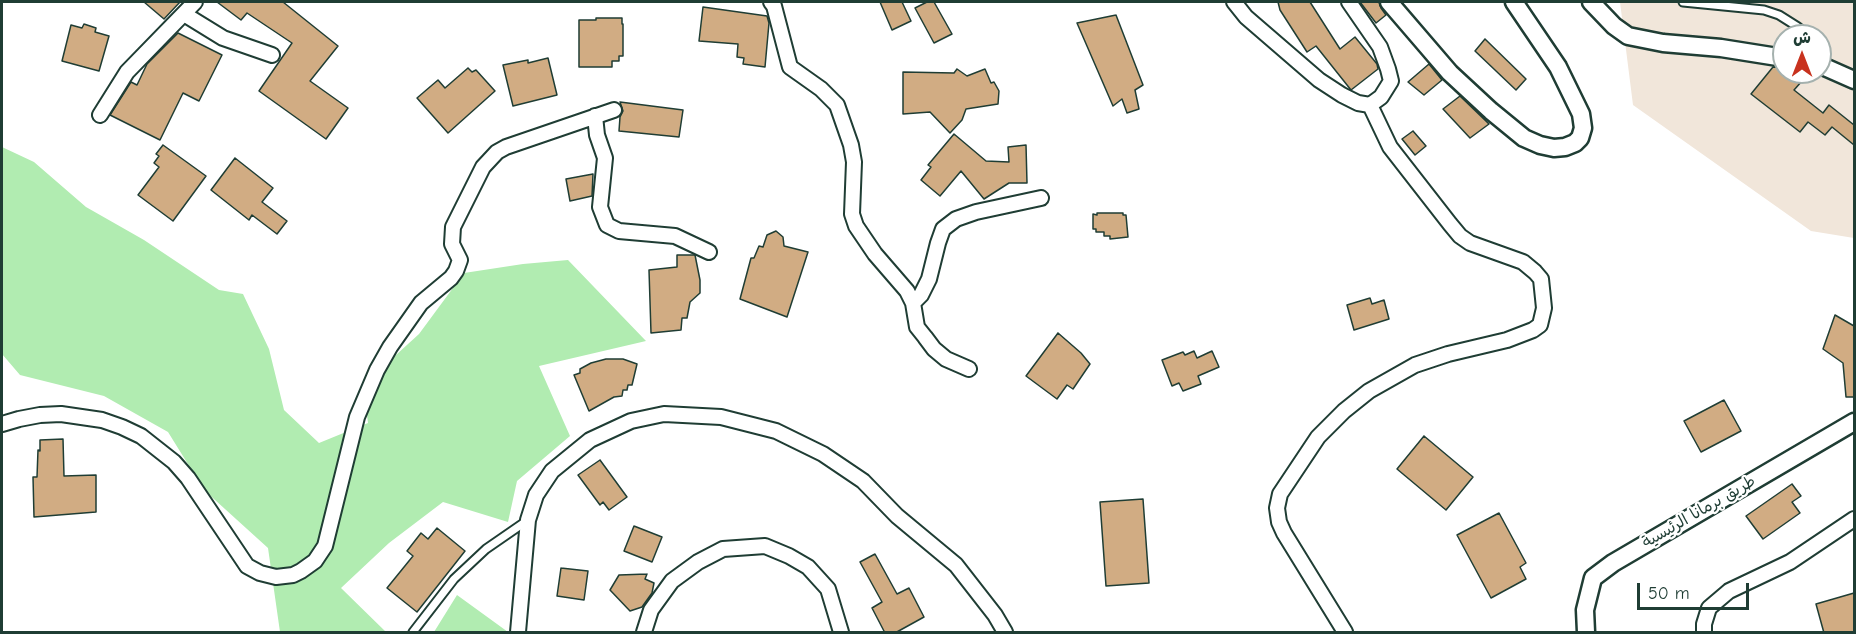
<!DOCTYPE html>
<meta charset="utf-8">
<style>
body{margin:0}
#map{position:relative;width:1856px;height:634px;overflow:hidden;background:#fff;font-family:"Comic Neue","Playpen Sans Arabic",sans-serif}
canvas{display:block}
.frame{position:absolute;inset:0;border:3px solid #1f3d34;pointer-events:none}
.north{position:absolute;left:1772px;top:24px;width:60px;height:60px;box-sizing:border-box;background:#fff;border:2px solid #a5b1ae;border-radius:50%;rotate:0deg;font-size:16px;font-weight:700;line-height:24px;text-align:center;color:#1f3d34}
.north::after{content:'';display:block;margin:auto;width:21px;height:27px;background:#c8321e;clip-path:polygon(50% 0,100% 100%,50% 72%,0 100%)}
.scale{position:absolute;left:1637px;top:583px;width:112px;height:27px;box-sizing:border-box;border:3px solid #1f3d34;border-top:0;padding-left:8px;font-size:18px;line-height:21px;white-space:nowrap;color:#1f3d34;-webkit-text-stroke:4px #fff;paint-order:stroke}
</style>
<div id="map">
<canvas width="1856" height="634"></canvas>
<div class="frame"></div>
<div class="north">ش</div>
<div class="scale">50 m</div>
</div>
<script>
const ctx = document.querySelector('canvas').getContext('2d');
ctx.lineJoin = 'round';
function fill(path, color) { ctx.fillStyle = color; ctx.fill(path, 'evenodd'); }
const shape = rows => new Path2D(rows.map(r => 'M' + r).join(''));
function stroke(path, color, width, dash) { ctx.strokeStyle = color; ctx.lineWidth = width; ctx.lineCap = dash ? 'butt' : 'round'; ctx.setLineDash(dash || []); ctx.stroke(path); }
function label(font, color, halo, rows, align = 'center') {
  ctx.font = font + ' "Comic Neue","Playpen Sans Arabic",sans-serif'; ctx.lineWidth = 4.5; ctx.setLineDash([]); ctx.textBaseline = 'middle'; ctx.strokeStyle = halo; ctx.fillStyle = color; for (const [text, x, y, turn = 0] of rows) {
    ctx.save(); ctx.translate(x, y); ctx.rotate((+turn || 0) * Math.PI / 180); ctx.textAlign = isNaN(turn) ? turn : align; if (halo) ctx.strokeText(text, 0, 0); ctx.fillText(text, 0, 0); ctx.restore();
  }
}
fill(shape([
 [1620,2,1854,2,1854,238,1811,231,1633,105],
 [1784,36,1820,36,1820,72,1784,72]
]), '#f1e6da');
fill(shape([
 [2,147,34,162,86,207,144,240,219,290,243,294,269,349,284,410,319,443,368,423,363,385,419,334,464,273,523,264,568,260,646,341,539,366,570,436,517,481,508,522,443,502,389,543,341,588,386,632,280,632,268,548,204,490,168,432,104,396,20,375,2,354],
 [457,595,508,632,434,632]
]), '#b1ecb1');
const building = shape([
 [144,2,180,2,164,19,144,2],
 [217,2,283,2,338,46,310,81,348,108,326,139,259,91,292,43,247,13,241,20,217,2],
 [880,2,902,2,911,21,892,30,880,2],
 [927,2,934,2,952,34,934,43,915,8,927,2],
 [1278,2,1310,2,1340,49,1355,37,1377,64,1378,69,1351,90,1316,46,1307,52,1280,10,1278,2],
 [1360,2,1379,2,1381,8,1386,15,1376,23,1360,2],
 [703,7,767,16,769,23,765,67,743,64,744,58,737,57,738,44,699,41,703,7],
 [1116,15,1143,85,1135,90,1139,109,1127,113,1122,99,1113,106,1077,23,1116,15],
 [596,18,622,18,622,24,623,24,623,56,619,56,619,61,612,61,612,67,579,67,579,20,596,20,596,18],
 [84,24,96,28,95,32,109,36,99,71,62,61,71,25,82,28,84,24],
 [178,33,222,55,199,101,183,93,160,140,110,115,131,82,137,85,147,64,178,33],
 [1485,39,1526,79,1516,90,1475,51,1485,39],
 [548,58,557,95,513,106,503,65,528,60,528,63,548,58],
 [1429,64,1442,80,1424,95,1408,82,1429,64],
 [1773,67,1784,68,1784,72,1791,72,1802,81,1794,90,1823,113,1829,105,1854,125,1854,145,1832,127,1825,135,1808,122,1800,132,1751,94,1773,67],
 [468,68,472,72,476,70,495,91,448,133,417,98,438,80,445,88,468,68],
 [957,69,967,76,985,69,991,83,994,82,999,91,998,104,966,109,962,120,950,133,930,112,903,114,903,72,954,73,957,69],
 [1460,96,1489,124,1470,138,1443,109,1460,96],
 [620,102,683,110,679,137,619,131,620,117,623,111,620,102],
 [1413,131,1426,146,1415,155,1402,139,1413,131],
 [954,134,986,161,1009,162,1008,147,1026,145,1027,183,1009,183,984,199,961,171,940,196,921,180,931,167,928,165,954,134],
 [163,145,206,176,173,221,138,195,159,167,154,163,159,156,156,154,163,145],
 [235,158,273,188,262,202,287,221,277,234,252,215,249,220,211,190,235,158],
 [593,174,592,196,570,201,566,179,593,174],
 [1097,213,1123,213,1123,215,1126,215,1128,237,1110,239,1110,236,1104,236,1104,232,1096,232,1096,229,1093,229,1093,214,1097,215,1097,213],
 [776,231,783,237,784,246,808,252,787,317,740,299,751,258,754,258,759,246,763,247,767,235,776,231],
 [677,255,695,255,700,280,700,293,690,302,687,318,682,318,681,330,651,333,649,270,677,267,677,255],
 [1370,298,1372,304,1384,300,1389,319,1354,330,1347,305,1370,298],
 [1835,315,1854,326,1854,397,1846,397,1843,363,1823,349,1835,315],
 [1058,333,1081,353,1090,364,1073,389,1067,385,1057,399,1026,376,1058,333],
 [1194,351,1197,358,1212,351,1219,367,1198,376,1201,384,1183,391,1179,383,1172,386,1162,360,1183,352,1185,355,1194,351],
 [606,359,623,359,637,364,632,385,628,385,627,390,623,390,622,396,614,397,589,411,574,375,580,373,580,369,591,363,606,359],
 [1724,400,1741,431,1701,452,1684,421,1724,400],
 [1424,436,1473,477,1446,510,1397,469,1424,436],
 [63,439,64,476,96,475,96,512,34,517,33,477,37,477,38,450,40,451,40,440,63,439],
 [600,460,627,497,609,510,603,502,600,505,578,475,600,460],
 [1792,484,1801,496,1792,502,1800,513,1763,539,1746,516,1792,484],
 [1143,499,1149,583,1106,586,1100,502,1143,499],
 [1499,513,1526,563,1520,567,1526,579,1491,598,1457,535,1499,513],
 [634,526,662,537,652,562,624,551,634,526],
 [437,528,465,551,417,612,387,588,413,556,407,551,421,533,428,539,437,528],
 [875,554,897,594,909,588,924,617,895,633,885,633,872,608,882,602,860,562,875,554],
 [561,568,588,571,584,600,557,596,561,568],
 [647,574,645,579,654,583,652,593,642,607,630,611,610,590,619,575,647,574],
 [1854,593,1854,633,1824,633,1816,604,1854,593]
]);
fill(building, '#d1ac83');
stroke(building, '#1f3d34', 1.5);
const service = shape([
 [1683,2,1764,10,1779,15,1798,27,1809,36],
 [1820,51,1822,65],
 [413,632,454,579,486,549,528,520]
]);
const minor = shape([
 [771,2,774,6,790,67,821,89,837,105,851,145,854,162,852,214,856,226,875,254,907,291,913,303,917,327,925,337,934,349,946,359,969,369],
 [1234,2,1246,17,1319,80,1342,95,1358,103,1370,105,1381,97,1391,81,1388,69,1380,47,1349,2],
 [184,14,223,38,272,55],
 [100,115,127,72,195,2],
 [595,116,597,135,605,158,600,207,607,225,619,231,675,236,709,252],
 [913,303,921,295,929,279,938,243,943,229,956,219,976,212,1041,198],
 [2,424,19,419,40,415,61,414,102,420,122,427,141,436,174,462,188,478,247,566,260,573,276,577,293,575,301,571,315,561,325,546,357,417,377,370,390,347,421,303,451,278,456,271,460,260,452,244,453,227,483,167,497,152,506,147,614,110],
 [518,632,528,520,536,495,552,471,590,440,631,421,664,414,721,417,776,431,823,454,863,481,897,516,956,565,995,615,1005,632],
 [644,632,651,610,672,581,698,562,723,549,765,546,789,556,808,567,828,589,841,632],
 [1345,632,1284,533,1279,522,1277,508,1280,494,1318,437,1344,411,1369,391,1415,365,1448,354,1507,340,1533,330,1540,325,1544,308,1541,279,1535,272,1523,262,1470,243,1460,236,1450,224,1390,147,1370,105],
 [1704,632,1704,624,1709,608,1729,591,1790,562,1854,519]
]);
const tertiary = shape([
 [1389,2,1450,73,1491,111,1524,138,1540,145,1554,148,1565,147,1575,143,1580,138,1583,128,1581,114,1558,67,1514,2],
 [1591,2,1614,26,1628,36,1663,43,1721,48,1784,58],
 [1820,65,1854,80],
 [1586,632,1585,610,1593,578,1613,563,1854,422]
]);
stroke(service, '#1f3d34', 11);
stroke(minor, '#1f3d34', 18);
stroke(tertiary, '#1f3d34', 21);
stroke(service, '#fff', 7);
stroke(minor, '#fff', 14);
stroke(tertiary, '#fff', 16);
label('16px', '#1f3d34', '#fff', [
 ["طريق برمانا الرئيسية",1699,512,-30]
]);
</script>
